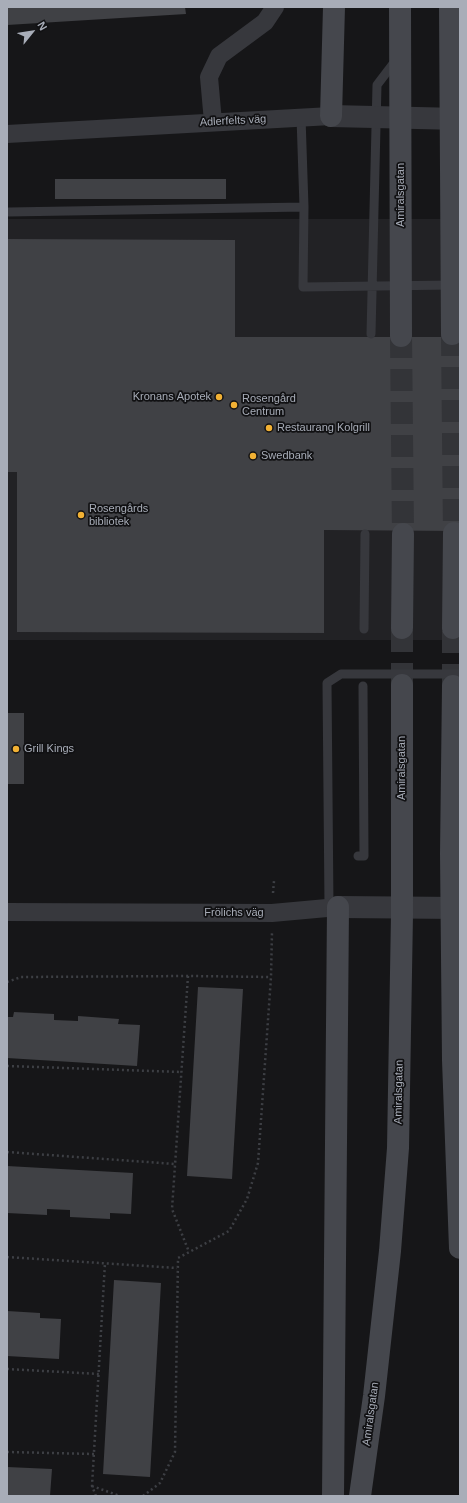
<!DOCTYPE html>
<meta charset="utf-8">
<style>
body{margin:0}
#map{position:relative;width:467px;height:1503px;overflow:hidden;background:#161618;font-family:Arial,sans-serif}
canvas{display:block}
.frame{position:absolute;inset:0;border:8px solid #a8adb8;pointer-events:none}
.north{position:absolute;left:12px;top:12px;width:40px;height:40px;-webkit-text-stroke:3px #111113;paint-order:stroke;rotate:60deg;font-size:11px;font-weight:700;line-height:16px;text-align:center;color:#a8adb8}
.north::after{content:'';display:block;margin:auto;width:14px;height:18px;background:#a8adb8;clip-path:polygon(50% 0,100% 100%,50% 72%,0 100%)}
</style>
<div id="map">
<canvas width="467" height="1503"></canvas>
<div class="frame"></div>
<div class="north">N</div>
</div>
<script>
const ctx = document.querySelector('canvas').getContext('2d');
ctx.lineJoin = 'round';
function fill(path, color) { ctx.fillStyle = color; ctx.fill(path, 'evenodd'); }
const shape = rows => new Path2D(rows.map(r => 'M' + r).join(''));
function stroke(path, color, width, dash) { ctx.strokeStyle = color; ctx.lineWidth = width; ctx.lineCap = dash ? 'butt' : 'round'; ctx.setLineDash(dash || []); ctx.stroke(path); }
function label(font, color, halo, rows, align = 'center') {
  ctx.font = font + ' Arial,sans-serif'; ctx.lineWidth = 3.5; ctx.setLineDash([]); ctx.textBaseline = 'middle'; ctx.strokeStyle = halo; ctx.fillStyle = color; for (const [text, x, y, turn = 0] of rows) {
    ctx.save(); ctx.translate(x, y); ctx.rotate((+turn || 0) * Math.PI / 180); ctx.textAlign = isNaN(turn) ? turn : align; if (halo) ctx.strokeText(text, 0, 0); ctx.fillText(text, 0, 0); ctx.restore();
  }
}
fill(shape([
 [7,219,460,219,460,640,7,640]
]), '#222225');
fill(shape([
 [7,7,185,7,186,14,7,25],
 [55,179,226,179,226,199,55,199],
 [7,239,235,240,235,337,460,337,460,531,324,530,324,633,17,632,17,472,7,472],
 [7,713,24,713,24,784,7,784],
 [198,987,243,989,232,1179,187,1176],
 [14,1012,54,1014,54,1020,78,1021,78,1016,119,1019,118,1024,140,1025,137,1066,7,1058,7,1017,13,1017],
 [7,1166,133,1173,131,1214,110,1213,110,1219,70,1217,70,1210,47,1209,47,1215,7,1213],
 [114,1280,161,1283,150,1477,103,1474],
 [7,1311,40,1313,40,1318,61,1319,59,1359,7,1356],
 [7,1467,52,1469,50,1496,7,1496]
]), '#404145');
stroke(shape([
 [452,334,454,533],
 [401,336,403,534],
 [402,685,402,628],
 [453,686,453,628]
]), '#333438', 22, [22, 11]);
stroke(shape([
 [273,893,274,881],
 [188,976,172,1209,189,1252],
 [7,982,21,977,188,976,271,977],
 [7,1066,181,1072],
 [7,1152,175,1164],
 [7,1257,177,1268],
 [7,1369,99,1374],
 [7,1452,94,1454],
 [92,1486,120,1496],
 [96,1496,92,1486,105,1263],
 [143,1496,160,1483,175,1452,178,1258,229,1231,247,1199,258,1163,271,977,272,932]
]), '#3d3f44', 2.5, [2, 3]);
stroke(shape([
 [301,117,304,207,303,287,453,285],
 [9,212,304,207],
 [371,334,377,85,396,60],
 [364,629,365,534],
 [358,856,364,856,363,686],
 [329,907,327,683,341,674,460,674]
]), '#37383d', 9);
stroke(shape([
 [213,122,209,77,219,56,265,22,275,7],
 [7,134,331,116],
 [7,912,272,913,338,907]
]), '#37383d', 18);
stroke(shape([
 [331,116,460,119],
 [338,907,460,908]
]), '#37383d', 22);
stroke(shape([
 [400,7,401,336],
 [450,7,452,334],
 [331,116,334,7],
 [402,628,403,534],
 [453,628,454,533],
 [453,686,451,854,453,1060,460,1248],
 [333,1496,338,907],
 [360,1496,374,1396,390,1251,398,1148,402,914,402,685]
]), '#45474d', 22);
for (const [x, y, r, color] of [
 [219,397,4,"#f2b134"],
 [234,405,4,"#f2b134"],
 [269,428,4,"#f2b134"],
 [253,456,4,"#f2b134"],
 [81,515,4,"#f2b134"],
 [16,749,4,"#f2b134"]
]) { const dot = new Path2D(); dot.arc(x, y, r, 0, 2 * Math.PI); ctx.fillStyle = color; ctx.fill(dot); stroke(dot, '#111113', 1.5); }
label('11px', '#a8adb8', '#111113', [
 ["Adlerfelts väg",233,121,-3],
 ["Amiralsgatan",401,195,-90],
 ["Amiralsgatan",402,768,-90],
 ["Frölichs väg",234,913],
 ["Amiralsgatan",399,1092,-89],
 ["Amiralsgatan",371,1414,-82]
]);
label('11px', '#a8adb8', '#111113', [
 ["Kronans Apotek",211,397,"right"],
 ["Rosengård",242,399],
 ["Centrum",242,412],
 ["Restaurang Kolgrill",277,428],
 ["Swedbank",261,456],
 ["Rosengårds",89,509],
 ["bibliotek",89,522],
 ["Grill Kings",24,749]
], 'left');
</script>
